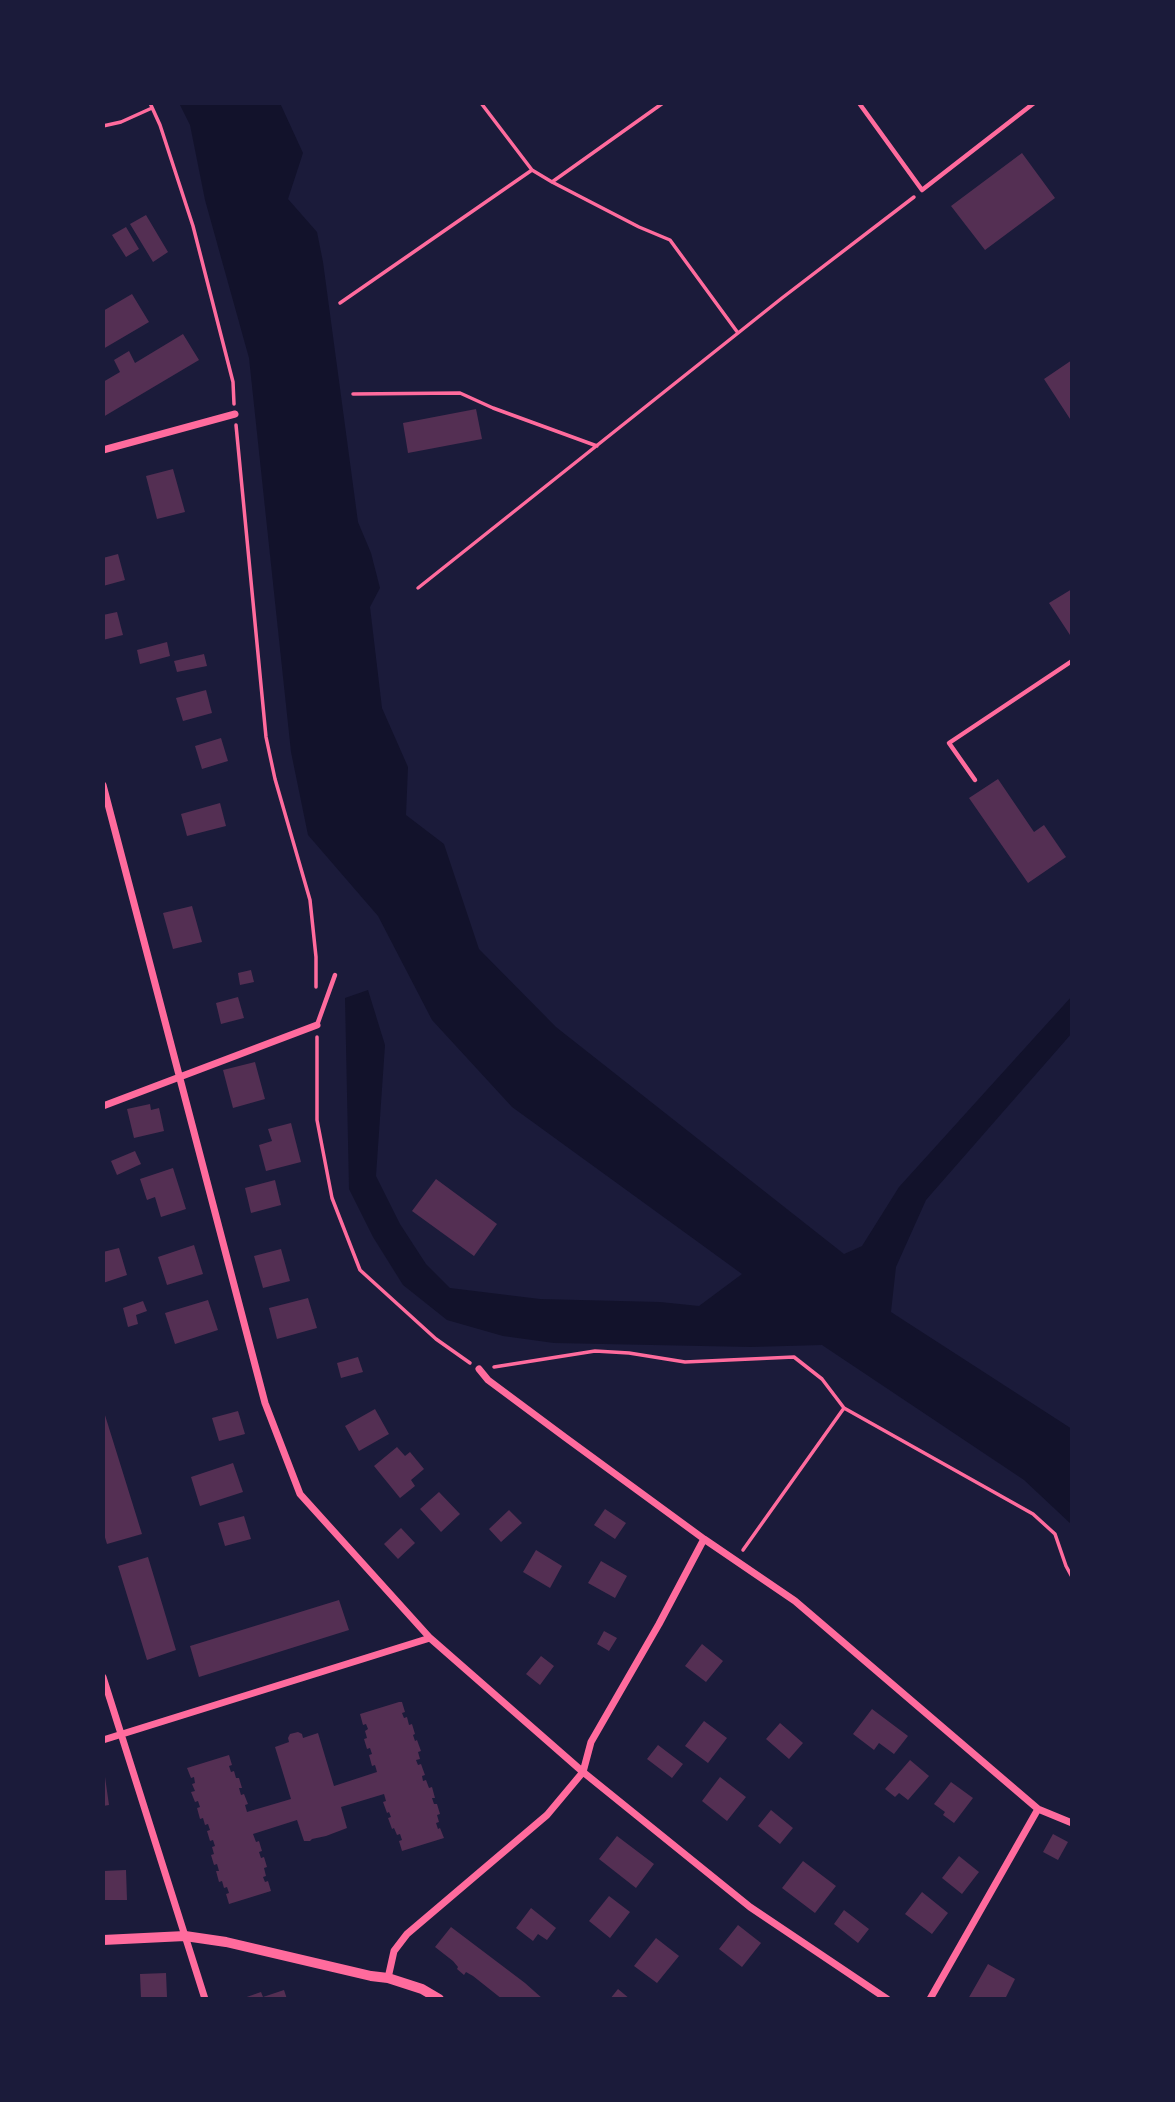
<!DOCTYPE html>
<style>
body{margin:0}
#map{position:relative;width:1175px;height:2102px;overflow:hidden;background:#1b1b3a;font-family:"Fira Sans Condensed",sans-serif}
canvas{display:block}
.frame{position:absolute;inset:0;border:105px solid #1b1b3a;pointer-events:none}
</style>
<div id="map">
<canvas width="1175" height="2102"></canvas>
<div class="frame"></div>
</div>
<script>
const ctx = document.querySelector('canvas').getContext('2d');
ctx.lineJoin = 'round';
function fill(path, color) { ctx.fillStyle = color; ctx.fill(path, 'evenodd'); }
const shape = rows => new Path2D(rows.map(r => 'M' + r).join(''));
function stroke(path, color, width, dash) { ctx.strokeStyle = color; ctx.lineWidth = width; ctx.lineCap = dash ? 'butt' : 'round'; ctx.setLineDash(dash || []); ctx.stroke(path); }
fill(shape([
 [179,103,280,103,303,153,288,199,317,232,323,262,358,522,371,553,380,588,370,607,382,708,408,767,406,815,444,844,479,949,556,1027,844,1254,862,1246,899,1187,1072,996,1072,1033,926,1200,896,1267,891,1312,1072,1429,1072,1525,1024,1480,822,1345,751,1347,554,1343,503,1336,447,1320,403,1285,373,1237,349,1189,345,998,368,990,385,1045,376,1176,400,1224,426,1264,450,1288,540,1299,660,1302,699,1306,742,1274,512,1107,432,1020,378,916,308,835,291,752,249,358,205,200,190,125]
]), '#12122b');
fill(shape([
 [1022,153,1055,198,985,250,951,206],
 [146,215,168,252,153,262,130,224],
 [126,227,139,249,126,257,112,235],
 [132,294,149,322,103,349,103,311],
 [183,334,199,360,103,417,103,382,120,372,114,360,129,351,135,363],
 [1072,360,1072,422,1044,379],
 [476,409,482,439,408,453,403,423],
 [173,469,185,512,157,519,146,476],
 [118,554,125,580,103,586,103,558],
 [1072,589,1072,634,1070,635,1049,603],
 [117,612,123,635,103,640,103,615],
 [167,642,170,656,140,664,137,650],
 [204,654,207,666,177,672,174,661],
 [206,690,212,713,183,721,176,698],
 [221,738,228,761,202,769,195,746],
 [998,779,1034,832,1044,825,1066,857,1028,883,969,798],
 [220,803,226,826,187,836,181,814],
 [192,906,202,942,173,949,163,913],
 [251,970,254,982,240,985,238,973],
 [238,997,244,1018,221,1024,216,1003],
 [255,1062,265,1099,233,1108,223,1070],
 [150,1104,151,1110,159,1108,164,1131,134,1138,127,1109],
 [291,1123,301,1162,266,1171,259,1145,272,1141,268,1129],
 [135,1151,141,1164,117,1175,111,1161],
 [173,1168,186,1209,161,1217,155,1197,147,1200,140,1179],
 [436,1179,497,1224,474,1256,412,1211],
 [275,1180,281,1205,251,1213,245,1188],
 [194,1245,203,1274,167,1285,158,1257],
 [119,1248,127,1275,103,1283,103,1252],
 [281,1249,290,1281,263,1288,254,1256],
 [308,1298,317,1328,277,1339,269,1308],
 [208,1300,218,1330,175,1344,165,1313],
 [143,1301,147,1311,136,1315,138,1324,128,1327,123,1308],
 [358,1357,363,1372,341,1378,337,1363],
 [375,1409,389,1434,359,1451,345,1426],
 [238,1411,245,1434,219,1441,212,1418],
 [104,1412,142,1534,107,1544,103,1531],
 [397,1447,405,1456,410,1452,424,1469,411,1480,415,1486,400,1498,374,1466],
 [233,1463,243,1492,200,1506,191,1477],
 [439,1492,460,1514,441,1532,420,1509],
 [605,1509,626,1523,615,1539,594,1525],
 [509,1510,522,1523,501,1542,489,1529],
 [244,1516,251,1539,225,1546,218,1523],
 [401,1528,415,1543,398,1559,384,1544],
 [536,1550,562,1566,550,1588,523,1572],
 [148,1557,176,1650,147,1660,118,1566],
 [601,1561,627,1576,615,1598,588,1583],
 [339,1600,349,1630,199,1677,190,1646],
 [604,1631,617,1638,609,1651,597,1644],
 [702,1644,723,1661,706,1682,685,1666],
 [541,1656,554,1666,540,1685,526,1674],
 [399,1702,402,1702,405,1712,402,1713,404,1718,407,1717,409,1725,412,1724,415,1734,413,1735,415,1741,417,1740,421,1751,418,1752,420,1759,416,1760,418,1765,421,1764,425,1775,422,1776,423,1781,426,1780,429,1788,432,1787,435,1798,432,1798,434,1804,437,1804,440,1814,437,1815,439,1822,436,1823,438,1829,440,1828,444,1838,402,1851,399,1841,402,1840,400,1834,397,1835,394,1828,392,1829,388,1818,391,1817,389,1812,387,1813,383,1802,386,1801,384,1794,341,1807,347,1828,326,1836,312,1839,310,1841,304,1841,297,1820,253,1834,256,1842,259,1841,262,1851,259,1852,261,1858,264,1857,267,1867,264,1868,266,1876,263,1877,265,1882,268,1881,271,1891,229,1904,226,1894,229,1893,227,1887,224,1888,222,1881,219,1882,216,1871,219,1871,217,1864,214,1865,211,1855,214,1854,212,1847,215,1846,213,1840,210,1841,207,1831,210,1830,208,1824,205,1825,203,1818,200,1819,197,1808,200,1807,198,1801,195,1802,191,1792,195,1791,192,1784,195,1783,194,1777,191,1778,187,1768,229,1755,232,1765,229,1766,231,1772,234,1771,236,1778,239,1778,242,1788,239,1788,241,1795,244,1794,248,1804,245,1805,247,1812,291,1799,275,1747,289,1742,288,1738,290,1734,298,1732,302,1734,303,1738,318,1733,334,1786,377,1772,375,1765,372,1766,369,1755,372,1754,370,1748,367,1749,364,1739,367,1738,365,1731,368,1729,366,1724,363,1725,360,1714],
 [872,1709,908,1736,894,1754,879,1743,874,1750,853,1734],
 [704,1721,727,1738,708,1763,685,1746],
 [780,1723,803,1743,789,1759,766,1739],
 [658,1745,683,1764,672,1778,647,1759],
 [910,1760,929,1776,908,1800,899,1793,895,1797,885,1789],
 [103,1777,105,1777,109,1805,103,1806],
 [720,1777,746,1797,727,1821,702,1801],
 [951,1782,973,1798,954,1823,943,1815,945,1812,934,1804],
 [771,1810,793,1828,780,1844,758,1826],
 [1053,1834,1068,1842,1058,1860,1043,1852],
 [617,1836,654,1864,636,1888,599,1859],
 [959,1856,979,1872,962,1894,942,1878],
 [803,1861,836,1886,815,1913,782,1888],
 [126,1870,127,1900,103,1900,103,1871],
 [922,1892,948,1913,932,1934,905,1914],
 [609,1896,630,1912,610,1938,589,1921],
 [531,1908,556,1928,547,1940,538,1934,533,1941,516,1928],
 [844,1910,869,1929,858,1943,834,1924],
 [738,1925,761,1943,742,1967,719,1949],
 [451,1927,525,1983,543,1999,502,1999,473,1976,466,1972,464,1975,457,1969,458,1967,453,1961,435,1947],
 [656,1938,679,1956,657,1983,634,1966],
 [988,1964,1015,1979,1005,1999,968,1999],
 [166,1973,167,1997,141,1998,140,1974],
 [618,1989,630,1999,610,1999],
 [284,1990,287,1999,241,1999,261,1992,263,1997]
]), '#542f53');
stroke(shape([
 [150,103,160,125,193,226,233,382,234,404],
 [481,103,532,170,552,182,639,227,670,240,738,333],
 [103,126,121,122,152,108],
 [552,182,663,103],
 [340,303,532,170],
 [353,394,460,393,493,408,597,446],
 [236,425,266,737,275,779,310,900,316,957,316,987],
 [418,588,782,298,914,197],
 [317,1037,317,1120,332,1198,360,1270,436,1339,470,1363],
 [494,1367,595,1351,629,1353,685,1362,794,1357,822,1379,844,1408,1033,1514,1055,1534,1066,1566,1072,1577],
 [743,1550,844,1408]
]), '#ff6b9d', 3.5);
stroke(shape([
 [859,103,922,190,1034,103],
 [975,780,949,743,1072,661],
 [317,1025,335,975]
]), '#ff6b9d', 4.5);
stroke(shape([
 [103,450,235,414],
 [103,785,265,1403,300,1494,430,1638,583,1772,750,1907,887,1999],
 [103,1106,317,1025],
 [479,1369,488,1380,566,1438,704,1539,795,1601,1038,1809,1072,1823],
 [103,1677,205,1999],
 [103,1740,430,1638],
 [388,1978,394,1951,407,1934,547,1815,583,1772,591,1742,659,1624,704,1539],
 [930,1999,1038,1809]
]), '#ff6b9d', 7);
stroke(shape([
 [103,1940,185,1936,226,1942,371,1976,388,1978,422,1989,439,1999]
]), '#ff6b9d', 10);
</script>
